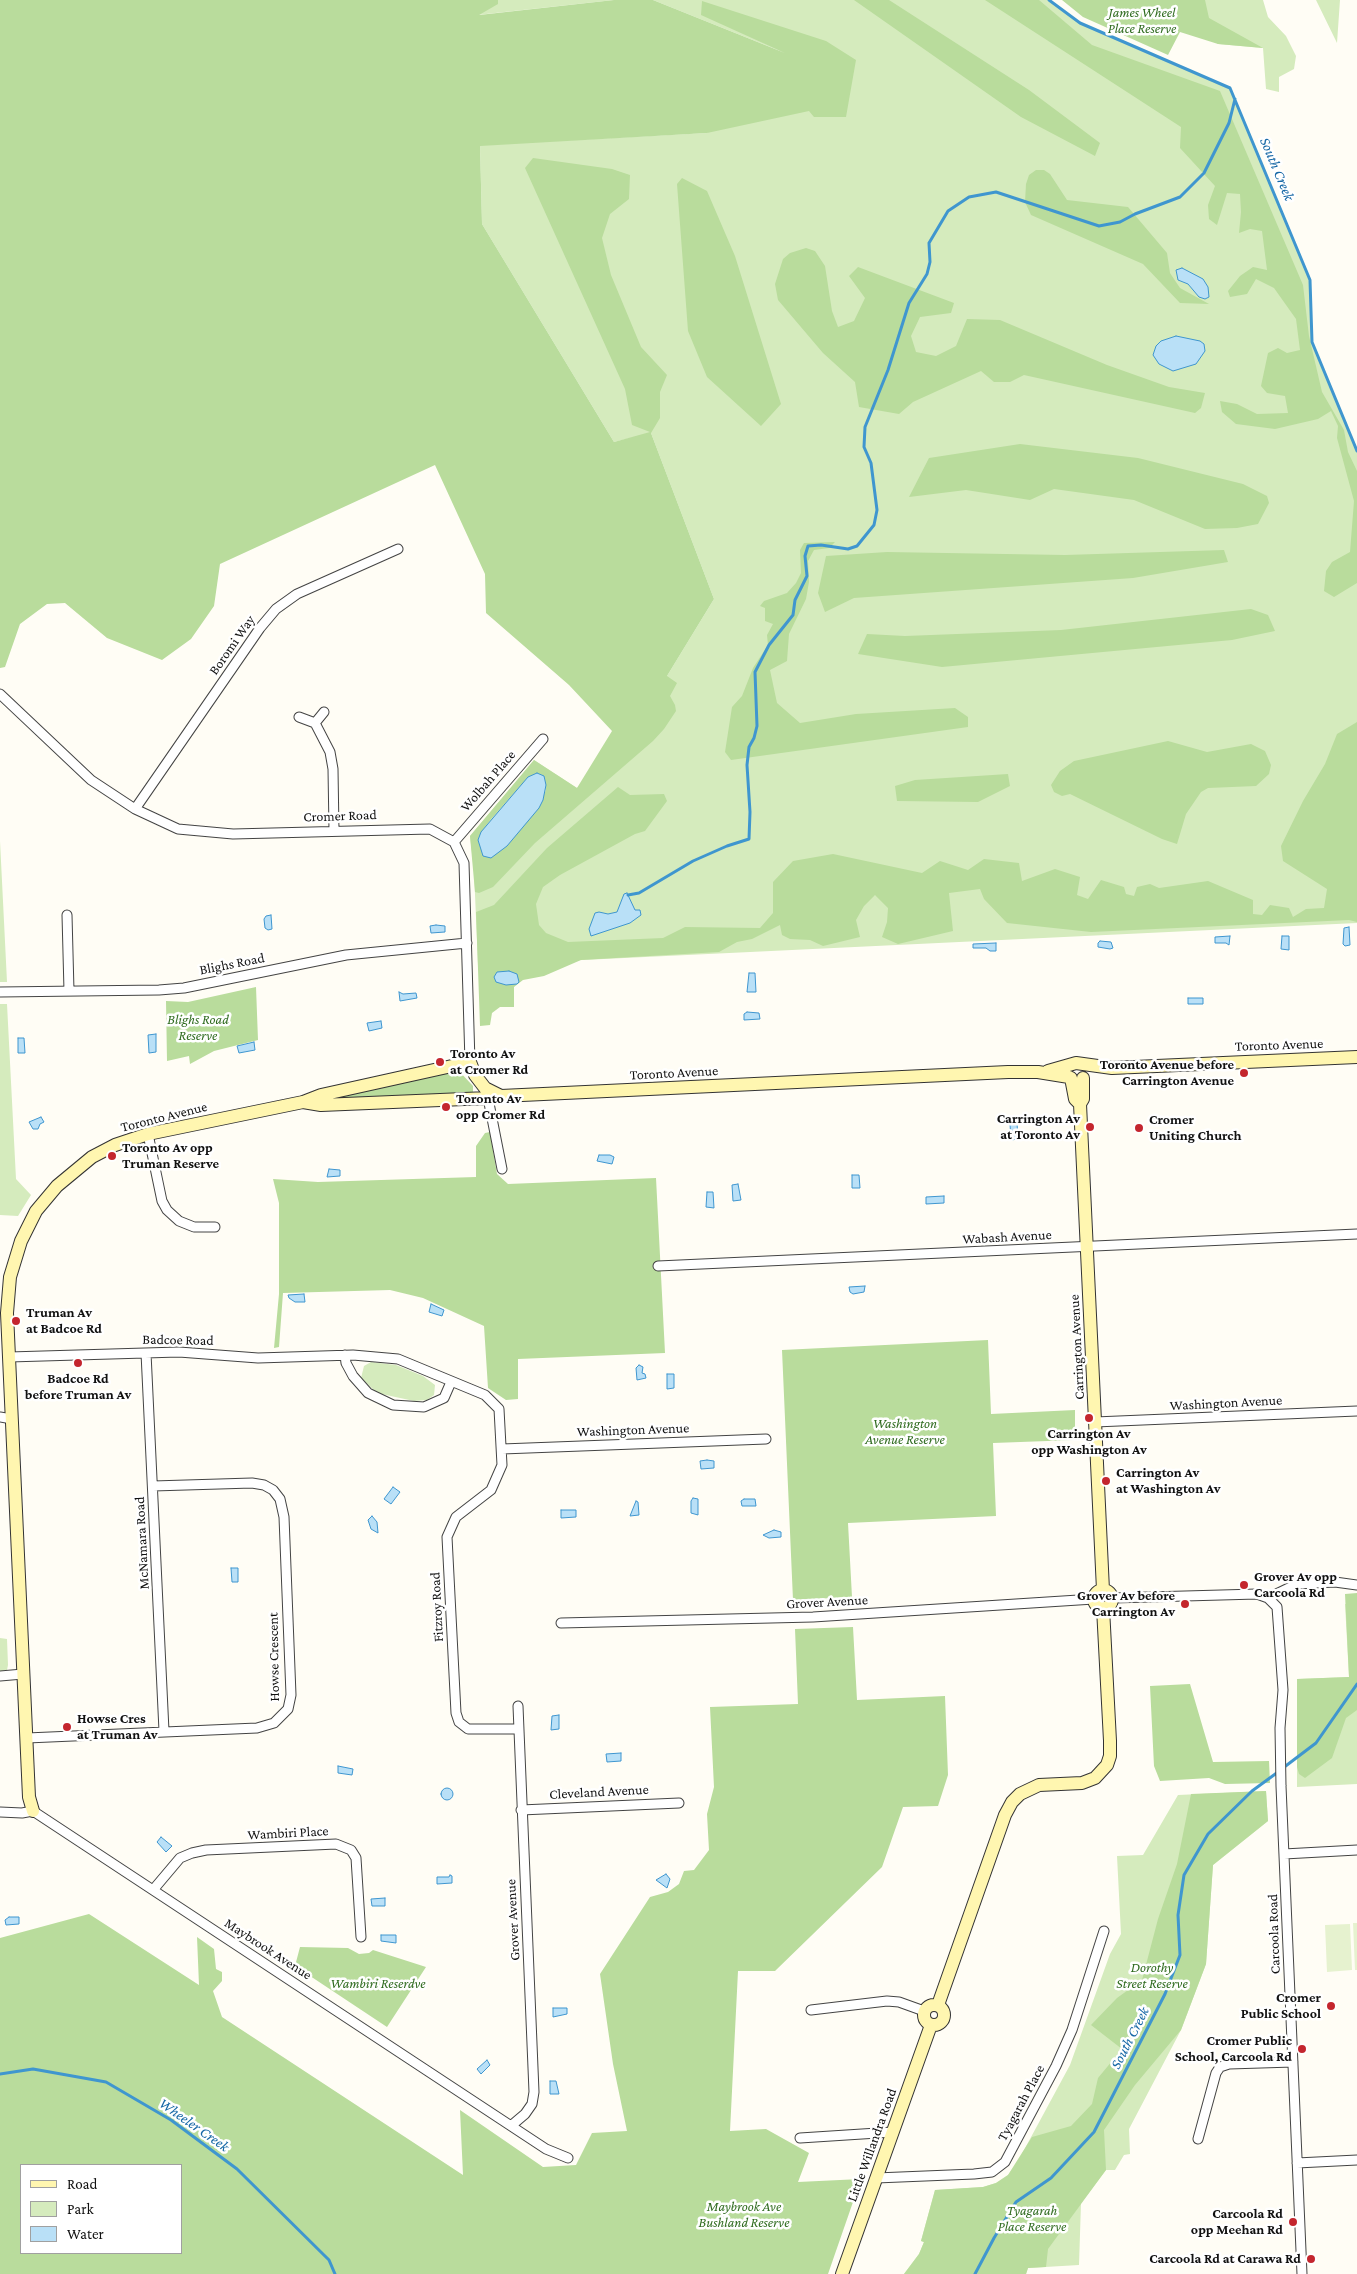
<!DOCTYPE html>
<style>
body{margin:0}
#map{position:relative;width:1357px;height:2274px;overflow:hidden;background:#fffdf5;font-family:"Crimson Pro",serif}
canvas{display:block}
.legend{position:absolute;left:20px;top:2164px;width:162px;height:90px;box-sizing:border-box;background:#fff;border:1px solid #a0a0a0;margin:0;padding:6px 9px;list-style:none;font-size:15px;color:#111}
.legend li{display:flex;align-items:center;gap:10px;height:25px}
.legend b{width:25px;border:1px solid #a0a0a0}
</style>
<div id="map">
<canvas width="1357" height="2274"></canvas>
<ul class="legend">
<li><b style="height:6px;background:#fff6b0"></b>Road</li>
<li><b style="height:14px;background:#d5ebbd"></b>Park</li>
<li><b style="height:14px;background:#b9e0f7"></b>Water</li>
</ul>
</div>
<script>
const ctx = document.querySelector('canvas').getContext('2d');
ctx.lineJoin = 'round';
function fill(path, color) { ctx.fillStyle = color; ctx.fill(path, 'evenodd'); }
const shape = rows => new Path2D(rows.map(r => 'M' + r).join(''));
function stroke(path, color, width, dash) { ctx.strokeStyle = color; ctx.lineWidth = width; ctx.lineCap = dash ? 'butt' : 'round'; ctx.setLineDash(dash || []); ctx.stroke(path); }
function label(font, color, halo, rows, align = 'center') {
  ctx.font = font + ' "Crimson Pro",serif'; ctx.lineWidth = 5; ctx.setLineDash([]); ctx.textBaseline = 'middle'; ctx.strokeStyle = halo; ctx.fillStyle = color; for (const [text, x, y, turn = 0] of rows) {
    ctx.save(); ctx.translate(x, y); ctx.rotate((+turn || 0) * Math.PI / 180); ctx.textAlign = isNaN(turn) ? turn : align; if (halo) ctx.strokeText(text, 0, 0); ctx.fillText(text, 0, 0); ctx.restore();
  }
}
fill(shape([
 [433,0,614,0,477,15],
 [653,0,1049,0,1080,23,1230,88,1310,280,1312,342,1357,451,1357,923,478,965,474,871,470,836,534,760,577,788,667,676,714,599,651,433,614,442,482,224,480,145,707,133,805,61],
 [1151,0,1263,0,1268,17,1286,36,1296,56,1294,69,1279,77,1279,92,1266,89,1263,48,1218,44],
 [1316,0,1340,0,1337,43],
 [0,841,7,982,0,982],
 [0,1004,7,1004,16,1179,31,1195,18,1216,0,1215],
 [371,1362,396,1365,423,1376,435,1385,434,1395,427,1400,414,1401,377,1393,361,1378,364,1366],
 [1357,1603,1357,1784,1297,1787,1297,1679,1349,1677,1345,1604],
 [0,1638,7,1639,8,1665,7,1670,3,1671,0,1671],
 [1266,1791,1268,1821,1213,1865,1206,1964,1181,2030,1129,2129,1130,2154,1124,2155,1115,2170,1106,2170,1081,2203,1079,2265,1028,2268,1026,2274,904,2274,919,2254,924,2242,921,2241,935,2190,983,2187,996,2183,1008,2175,1017,2163,1070,2065,1110,1954,1121,1934,1117,1856,1143,1855,1178,1795]
]), '#d5ebbd');
fill(shape([
 [0,0,498,0,498,4,479,15,614,0,653,0,785,53,701,15,702,1,826,41,856,60,846,117,814,117,809,111,707,133,480,146,482,224,614,442,650,432,632,425,625,389,525,168,533,158,612,169,630,175,629,199,610,214,602,238,611,275,641,347,667,375,660,392,660,418,651,433,714,599,667,676,677,683,670,696,675,705,676,711,664,729,653,741,535,843,493,887,479,893,475,892,470,836,534,760,577,788,612,731,569,685,486,613,485,574,435,465,220,564,214,606,191,639,162,660,107,638,65,603,47,604,20,624,5,667,0,668],
 [544,776,546,791,482,852,481,832,491,819,528,777],
 [854,0,889,0,1029,90,1100,143,1095,156,1021,117],
 [985,0,1039,0,1092,45,1220,91,1303,285,1309,336,1322,392,1344,430,1348,452,1357,471,1357,583,1334,597,1324,591,1326,571,1332,562,1350,552,1354,501,1337,438,1338,426,1331,411,1318,419,1275,429,1236,424,1222,412,1220,401,1237,404,1257,414,1288,413,1285,396,1267,393,1261,386,1268,353,1278,348,1287,353,1300,350,1296,319,1274,288,1256,279,1247,294,1230,297,1228,291,1240,276,1253,267,1267,270,1262,231,1250,229,1239,233,1241,212,1240,194,1227,193,1217,225,1209,219,1208,205,1215,186,1180,148,1181,127],
 [1062,0,1205,0,1209,18,1263,48,1218,44,1180,32,1168,55,1083,17],
 [1036,170,1044,170,1050,174,1067,200,1128,207,1167,253,1170,273,1180,288,1209,304,1180,303,1143,264,1031,215,1025,202,1026,184,1029,175],
 [682,178,707,191,735,256,781,404,761,426,707,377,688,331,677,184],
 [806,248,815,251,825,266,832,311,838,327,854,321,865,298,849,276,858,267,954,303,951,313,920,317,911,336,916,352,936,356,956,346,967,319,1000,320,1107,365,1169,387,1205,393,1201,408,1195,413,1024,375,1010,382,994,382,981,371,913,402,899,414,859,407,855,382,823,353,778,300,775,284,783,259,790,253],
 [1020,444,1138,458,1243,484,1267,496,1269,503,1258,524,1237,528,1205,529,1134,500,1054,489,1030,500,966,490,909,497,929,458],
 [835,542,829,548,814,550,808,561,809,582,806,599,789,634,787,661,770,670,777,703,800,723,856,714,955,708,968,717,968,727,731,760,725,752,732,707,742,696,753,668,768,645,767,635,773,624,765,621,765,608,760,606,764,601,787,593,796,583,801,573,800,550,804,543],
 [1224,550,1228,562,1133,578,854,598,825,612,818,593,826,556,887,552,1065,555],
 [1251,609,1268,615,1275,631,1232,640,942,667,858,654,867,634,905,636,1061,630],
 [1357,722,1357,922,1349,920,1091,932,1007,923,984,899,980,889,949,893,953,931,898,944,882,937,887,922,888,908,875,895,864,906,856,920,860,937,823,946,810,940,790,939,782,935,780,925,752,939,737,942,719,952,581,960,544,976,523,980,514,987,514,1007,500,1007,492,1013,490,1025,480,1026,476,912,494,905,547,848,618,787,630,795,664,794,667,801,645,831,635,834,560,875,543,887,536,904,539,925,546,933,568,942,663,938,685,927,760,928,773,913,773,882,793,861,833,854,922,873,940,861,968,870,984,859,1019,863,1022,881,1055,869,1080,877,1077,895,1088,899,1101,880,1124,887,1126,894,1134,896,1137,887,1150,884,1159,888,1208,881,1253,900,1253,914,1262,915,1270,905,1289,908,1293,917,1306,909,1324,908,1327,889,1283,861,1281,846,1303,801,1325,764,1337,734],
 [1168,741,1207,752,1251,744,1265,751,1271,765,1269,774,1256,786,1208,788,1201,792,1186,814,1177,844,1162,839,1070,794,1062,796,1054,792,1051,785,1060,771,1074,761],
 [1008,774,1010,786,978,802,897,801,895,786,915,780],
 [256,987,258,1040,214,1051,190,1064,189,1056,167,1061,166,1001,188,1002],
 [459,1071,473,1086,473,1093,318,1099],
 [490,1132,497,1174,508,1184,656,1178,665,1353,518,1359,518,1399,506,1400,488,1388,484,1326,423,1298,390,1290,283,1293,279,1347,274,1348,279,1294,279,1203,273,1179,318,1182,476,1177,476,1146,485,1133],
 [988,1340,991,1414,1075,1410,1075,1440,993,1443,996,1516,848,1523,852,1597,793,1600,782,1350],
 [1357,1593,1357,1710,1346,1718,1332,1758,1305,1778,1299,1774,1297,1767,1297,1679,1349,1677,1345,1594],
 [853,1627,857,1700,945,1696,948,1775,938,1806,903,1807,882,1867,775,1971,738,1971,730,2131,766,2129,809,2153,798,2182,861,2179,828,2274,0,2274,0,1938,89,1914,199,1985,197,1937,214,1949,216,1969,222,1972,222,1981,213,1991,222,2017,463,2175,460,2110,543,2167,576,2165,592,2133,627,2131,613,2064,600,1974,650,1897,668,1892,679,1884,684,1871,694,1870,709,1850,707,1814,714,1787,710,1707,798,1704,795,1629],
 [181,2165,181,2253,21,2253,21,2165],
 [1190,1684,1213,1762,1269,1761,1270,1783,1225,1784,1209,1778,1160,1781,1154,1766,1150,1686],
 [1266,1791,1268,1821,1213,1865,1206,1964,1181,2030,1135,2085,1104,2130,1106,2170,1048,2249,1046,2267,1028,2268,1026,2274,904,2274,919,2254,924,2242,921,2241,935,2190,983,2187,996,2183,1008,2175,1032,2137,1071,2126,1092,2104,1098,2078,1122,2049,1091,2025,1117,1998,1142,1980,1158,1919,1177,1864,1191,1794],
 [300,1947,348,1948,359,1954,369,1953,373,1950,426,1967,387,2027,295,1966]
]), '#b9dc9c');
fill(shape([
 [1353,1923,1357,1923,1357,1970,1355,1970],
 [1350,1924,1352,1970,1327,1972,1325,1925]
]), '#e6f2cf');
const water = shape([
 [1182,268,1203,279,1208,287,1209,297,1205,299,1199,297,1188,284,1178,280,1176,270,1182,268],
 [1176,336,1200,341,1204,344,1205,351,1196,364,1173,371,1159,364,1153,355,1156,346,1161,341,1176,336],
 [537,773,544,776,546,785,543,800,539,808,507,846,491,858,483,856,478,840,481,832,528,777,537,773],
 [627,893,635,910,640,910,641,915,630,923,591,936,589,929,595,913,599,912,608,914,617,912,624,894,627,893],
 [271,915,272,929,268,930,265,928,264,919,266,916,271,915],
 [436,925,445,926,445,932,431,933,430,926,436,925],
 [1349,927,1350,945,1345,946,1343,944,1344,928,1349,927],
 [1230,936,1229,945,1226,943,1215,943,1215,937,1230,936],
 [1282,936,1289,936,1289,950,1281,949,1282,936],
 [1100,941,1111,942,1113,948,1110,949,1098,947,1098,943,1100,941],
 [996,943,996,951,990,951,986,948,973,948,973,944,996,943],
 [509,971,517,974,519,982,517,984,506,985,496,982,494,977,497,972,509,971],
 [749,973,755,973,756,992,747,992,749,973],
 [399,992,403,994,416,993,417,998,400,1001,399,992],
 [1188,998,1203,998,1203,1004,1188,1004,1188,998],
 [747,1012,759,1013,760,1019,744,1020,744,1014,747,1012],
 [381,1021,382,1028,369,1031,367,1023,381,1021],
 [156,1034,156,1052,149,1053,148,1035,156,1034],
 [18,1038,24,1038,25,1053,18,1053,18,1038],
 [254,1042,255,1050,239,1053,237,1046,254,1042],
 [41,1117,44,1122,40,1124,38,1129,33,1129,29,1122,41,1117],
 [1017,1123,1018,1139,1011,1140,1010,1124,1017,1123],
 [599,1155,610,1155,614,1157,612,1164,597,1161,599,1155],
 [329,1169,340,1170,340,1176,327,1177,329,1169],
 [852,1175,859,1175,860,1188,852,1188,852,1175],
 [738,1184,741,1200,733,1201,732,1185,738,1184],
 [707,1192,713,1192,714,1208,706,1207,707,1192],
 [944,1196,944,1203,926,1204,926,1197,944,1196],
 [865,1286,864,1292,853,1294,850,1292,849,1287,865,1286],
 [304,1294,305,1302,295,1302,289,1298,288,1295,304,1294],
 [431,1304,444,1310,442,1316,429,1312,431,1304],
 [639,1365,643,1367,642,1373,645,1374,646,1378,637,1380,636,1368,639,1365],
 [667,1374,674,1374,674,1388,667,1389,667,1374],
 [707,1460,714,1461,714,1468,701,1469,700,1461,707,1460],
 [393,1487,400,1492,391,1504,384,1499,393,1487],
 [693,1498,698,1499,698,1515,691,1513,691,1501,693,1498],
 [744,1499,755,1499,756,1506,742,1506,741,1501,744,1499],
 [636,1501,638,1502,639,1515,630,1516,636,1501],
 [561,1510,576,1510,576,1517,561,1518,561,1510],
 [372,1516,377,1522,378,1533,371,1529,368,1520,372,1516],
 [774,1530,781,1532,781,1537,769,1538,763,1535,774,1530],
 [231,1568,238,1568,238,1582,232,1582,231,1568],
 [559,1715,559,1729,551,1730,552,1716,559,1715],
 [621,1753,621,1761,607,1762,606,1754,621,1753],
 [338,1766,353,1769,352,1775,338,1773,338,1766],
 '441 1794a6 6 0 1 1 12 0a6 6 0 1 1-12 0Z',
 [161,1837,172,1846,166,1852,157,1842,161,1837],
 [666,1874,670,1879,667,1888,656,1880,666,1874],
 [450,1875,452,1876,452,1883,437,1884,437,1877,449,1877,450,1875],
 [385,1898,385,1906,372,1906,371,1899,385,1898],
 [9,1917,19,1917,19,1924,6,1925,5,1920,9,1917],
 [381,1935,396,1935,396,1943,381,1941,381,1935],
 [553,2008,567,2008,567,2014,553,2017,553,2008],
 [487,2060,490,2065,481,2074,477,2069,487,2060],
 [550,2081,556,2081,559,2094,550,2094,550,2081]
]);
fill(water, '#b9e0f7');
stroke(water, '#3f96cf', 1);
stroke(shape([
 [1049,0,1080,23,1230,88,1310,280,1312,342,1357,451],
 [628,895,639,893,693,861,727,846,749,839,750,812,747,765,749,747,754,738,757,726,755,672,769,645,793,615,795,600,807,576,805,556,808,546,821,545,848,549,857,546,874,525,877,510,871,463,864,447,865,427,888,370,909,303,927,274,930,262,929,243,948,211,969,197,996,192,1099,226,1120,222,1135,214,1180,197,1204,173,1229,123,1235,99],
 [1283,1768,1316,1743,1357,1684],
 [0,2074,33,2069,106,2082,171,2120,237,2169,329,2260,335,2274],
 [975,2274,994,2238,1016,2202,1051,2178,1094,2132,1165,1994,1180,1955,1178,1915,1184,1875,1208,1834,1252,1791,1278,1772]
]), '#3f96cf', 3);
const street = shape([
 [0,694,91,780,135,809,178,829,233,834,430,829,454,842,464,863,470,1062],
 [299,717,315,723,330,752,333,769,334,831],
 [315,723,324,712],
 [135,809,260,628,276,609,297,594,398,549],
 [454,842,543,739],
 [67,915,69,991],
 [0,992,159,990,184,988,346,955,467,943],
 [488,1098,502,1169],
 [148,1134,162,1201,167,1210,179,1221,194,1227,215,1227],
 [658,1266,1357,1234],
 [146,1353,164,1731],
 [345,1355,346,1363,353,1376,368,1393,393,1405,424,1407,444,1398,451,1382],
 [9,1357,179,1352,258,1358,353,1355,398,1359,485,1395,499,1409,502,1465,491,1490,456,1517,447,1537,456,1713,459,1722,468,1729,518,1729],
 [0,1417,12,1419],
 [1095,1422,1357,1411],
 [502,1449,766,1439],
 [1113,1598,1257,1594,1268,1598,1277,1607,1283,1690,1280,1728,1281,1786,1302,2274],
 [1268,1598,1297,1584,1335,1582,1357,1585],
 [561,1623,813,1617,1094,1599],
 [0,1676,23,1674],
 [27,1738,257,1728,274,1723,288,1709,291,1695,284,1517,280,1499,273,1490,264,1485,252,1483,153,1486],
 [521,1810,679,1803],
 [0,1812,22,1813,33,1811,546,2149,568,2158],
 [1284,1854,1357,1850],
 [153,1890,180,1858,192,1853,206,1850,336,1844,351,1850,356,1858,361,1937],
 [811,2010,887,2001,899,2002,924,2011],
 [512,2125,525,2114,532,2104,534,2092,518,1706],
 [800,2138,893,2132],
 [1198,2139,1216,2073,1220,2067,1229,2064,1293,2062],
 [1297,2163,1357,2160],
 [876,2178,974,2174,992,2172,1005,2162,1056,2066,1072,2030,1104,1931]
]);
const secondary = shape([
 [1048,1071,1076,1063,1112,1068,1357,1057],
 [1071,1078,1075,1099,1080,1104],
 [1083,1078,1083,1099,1080,1104,1103,1590],
 [303,1102,321,1105,488,1098,501,1096,1008,1072,1038,1072,1069,1077],
 '1094 1599a9 9 0 1 1 18 0a9 9 0 1 1-18 0Z',
 [33,1811,29,1797,7,1313,10,1277,21,1241,36,1211,57,1186,92,1157,115,1145,148,1134,303,1102,321,1095,470,1062,475,1075,485,1088,501,1096],
 '924 2015a10 10 0 1 1 20 0a10 10 0 1 1-20 0Z',
 [938,2005,1005,1815,1012,1802,1020,1794,1039,1785,1082,1783,1095,1778,1107,1765,1110,1756,1110,1741,1103,1608],
 [842,2274,931,2025]
]);
stroke(street, '#444', 11);
stroke(secondary, '#333', 14);
stroke(street, '#fff', 9);
stroke(secondary, '#fff6b0', 12);
for (const [x, y, r, color] of [
 [440,1062,5,"#c4262e"],
 [1244,1073,5,"#c4262e"],
 [446,1107,5,"#c4262e"],
 [1090,1127,5,"#c4262e"],
 [1139,1128,5,"#c4262e"],
 [112,1156,5,"#c4262e"],
 [16,1321,5,"#c4262e"],
 [78,1363,5,"#c4262e"],
 [1089,1418,5,"#c4262e"],
 [1106,1481,5,"#c4262e"],
 [1244,1585,5,"#c4262e"],
 [1185,1604,5,"#c4262e"],
 [67,1727,5,"#c4262e"],
 [1331,2006,5,"#c4262e"],
 [1302,2049,5,"#c4262e"],
 [1293,2222,5,"#c4262e"],
 [1311,2259,5,"#c4262e"]
]) { const dot = new Path2D(); dot.arc(x, y, r, 0, 2 * Math.PI); ctx.fillStyle = color; ctx.fill(dot); stroke(dot, '#fff', 2); }
label('italic 14px', '#2f6b1f', '#fff', [
 ["James Wheel",1142,13],
 ["Place Reserve",1142,29],
 ["Blighs Road",198,1020],
 ["Reserve",198,1036],
 ["Washington",905,1424],
 ["Avenue Reserve",905,1440],
 ["Dorothy",1152,1968],
 ["Street Reserve",1152,1984],
 ["Wambiri Reserdve",378,1984],
 ["Maybrook Ave",744,2207],
 ["Bushland Reserve",744,2223],
 ["Tyagarah",1032,2211],
 ["Place Reserve",1032,2227]
]);
label('14px', '#111', '#fff', [
 ["Boromi Way",232,645,-55],
 ["Wolbah Place",488,781,-49],
 ["Cromer Road",340,816,-2],
 ["Blighs Road",232,964,-11],
 ["Toronto Avenue",1279,1045,-2],
 ["Toronto Avenue",674,1073,-3],
 ["Toronto Avenue",164,1117,-14],
 ["Wabash Avenue",1007,1237,-3],
 ["Badcoe Road",178,1340,1],
 ["Carrington Avenue",1077,1347,-93],
 ["Washington Avenue",1226,1403,-3],
 ["Washington Avenue",633,1430,-2],
 ["McNamara Road",142,1543,-93],
 ["Grover Avenue",827,1602,-3],
 ["Fitzroy Road",437,1607,-93],
 ["Howse Crescent",274,1657,-91],
 ["Cleveland Avenue",599,1792,-3],
 ["Wambiri Place",288,1833,-3],
 ["Grover Avenue",513,1920,-93],
 ["Carcoola Road",1274,1934,-92],
 ["Maybrook Avenue",268,1949,33],
 ["Tyagarah Place",1021,2103,-62],
 ["Little Willandra Road",872,2145,-70]
]);
label('bold 14px', '#111', '#fff', [
 ["Toronto Av",450,1054],
 ["at Cromer Rd",450,1070],
 ["Toronto Avenue before",1234,1065,"right"],
 ["Carrington Avenue",1234,1081,"right"],
 ["Toronto Av",456,1099],
 ["opp Cromer Rd",456,1115],
 ["Carrington Av",1080,1119,"right"],
 ["at Toronto Av",1080,1135,"right"],
 ["Cromer",1149,1120],
 ["Uniting Church",1149,1136],
 ["Toronto Av opp",122,1148],
 ["Truman Reserve",122,1164],
 ["Truman Av",26,1313],
 ["at Badcoe Rd",26,1329],
 ["Badcoe Rd",78,1379,"center"],
 ["before Truman Av",78,1395,"center"],
 ["Carrington Av",1089,1434,"center"],
 ["opp Washington Av",1089,1450,"center"],
 ["Carrington Av",1116,1473],
 ["at Washington Av",1116,1489],
 ["Grover Av opp",1254,1577],
 ["Carcoola Rd",1254,1593],
 ["Grover Av before",1175,1596,"right"],
 ["Carrington Av",1175,1612,"right"],
 ["Howse Cres",77,1719],
 ["at Truman Av",77,1735],
 ["Cromer",1321,1998,"right"],
 ["Public School",1321,2014,"right"],
 ["Cromer Public",1292,2041,"right"],
 ["School, Carcoola Rd",1292,2057,"right"],
 ["Carcoola Rd",1283,2214,"right"],
 ["opp Meehan Rd",1283,2230,"right"],
 ["Carcoola Rd at Carawa Rd",1301,2259,"right"]
], 'left');
label('italic 15px', '#1768a6', '#fff', [
 ["South Creek",1277,169,67],
 ["South Creek",1130,2038,-63],
 ["Wheeler Creek",194,2125,35]
]);
</script>
